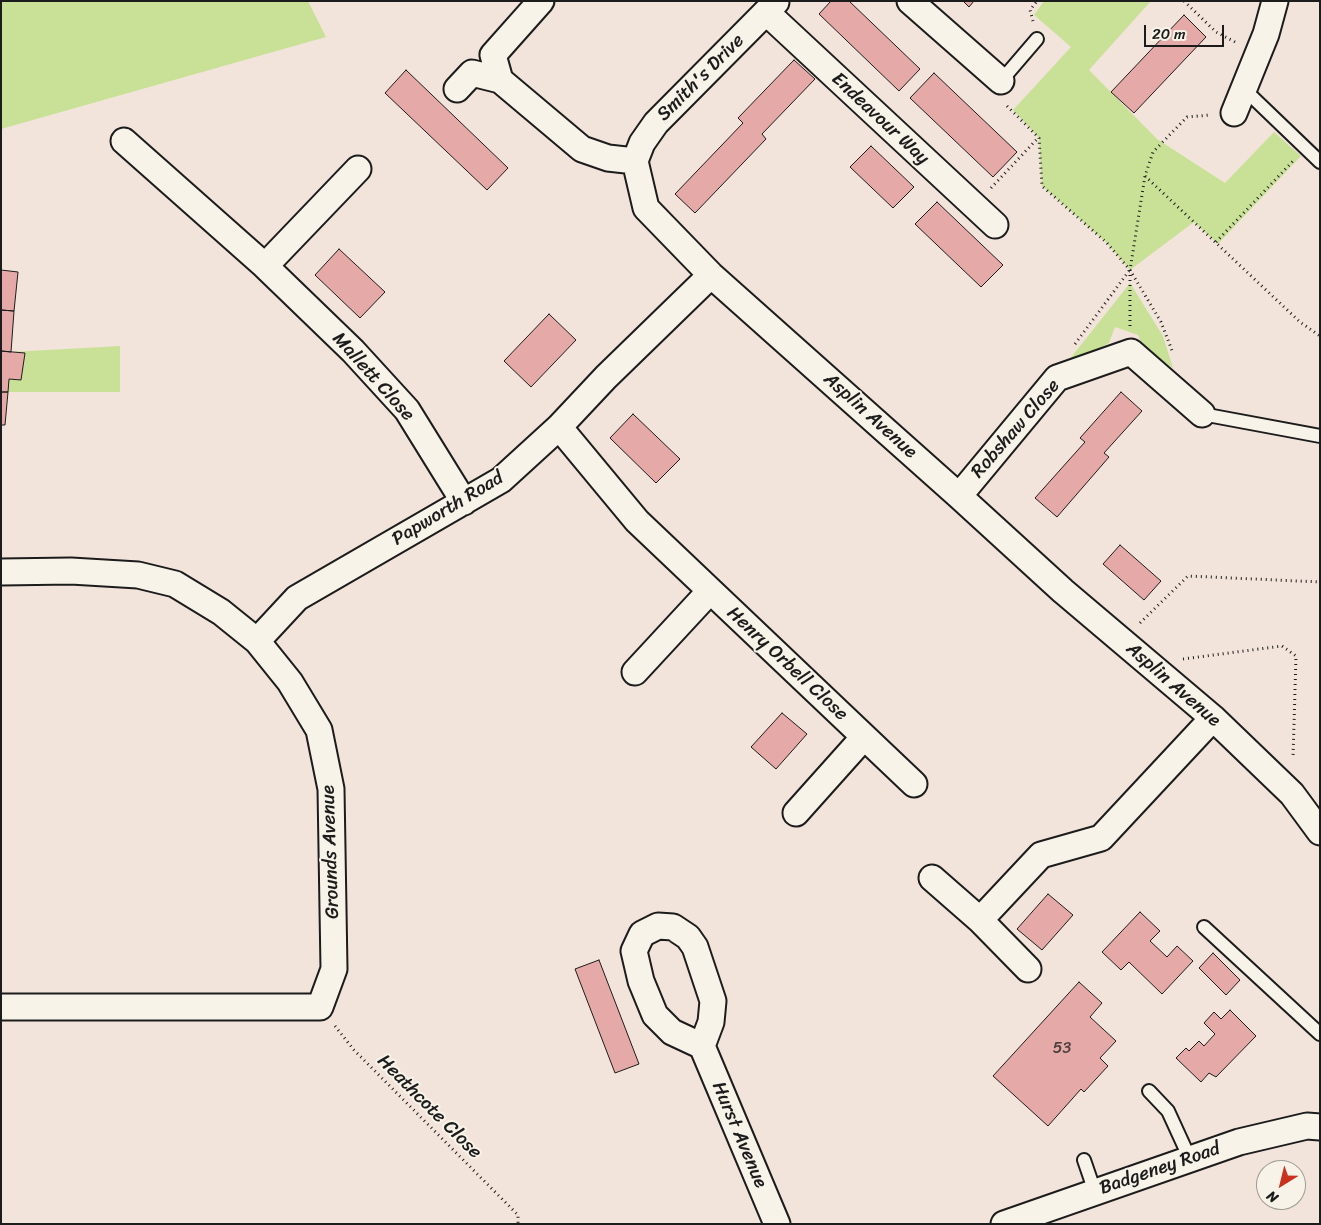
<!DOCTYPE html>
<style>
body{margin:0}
#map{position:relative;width:1321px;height:1225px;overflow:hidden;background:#f3e4db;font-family:Sriracha,sans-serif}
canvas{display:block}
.frame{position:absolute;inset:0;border:2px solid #1c1c1c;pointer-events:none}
.north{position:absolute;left:1256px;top:1160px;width:50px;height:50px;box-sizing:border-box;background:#f7f3e8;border:1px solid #9f9d96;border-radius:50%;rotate:216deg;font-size:14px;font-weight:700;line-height:20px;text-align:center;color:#1c1c1c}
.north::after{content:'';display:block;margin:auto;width:18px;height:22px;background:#c8321e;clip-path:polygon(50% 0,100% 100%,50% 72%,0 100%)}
.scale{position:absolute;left:1144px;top:25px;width:80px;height:22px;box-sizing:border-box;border:2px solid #1c1c1c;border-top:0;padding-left:6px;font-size:15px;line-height:18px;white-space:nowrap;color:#1c1c1c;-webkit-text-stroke:4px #f7f3e8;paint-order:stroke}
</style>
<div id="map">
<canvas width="1321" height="1225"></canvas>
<div class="frame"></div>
<div class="north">N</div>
<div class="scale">20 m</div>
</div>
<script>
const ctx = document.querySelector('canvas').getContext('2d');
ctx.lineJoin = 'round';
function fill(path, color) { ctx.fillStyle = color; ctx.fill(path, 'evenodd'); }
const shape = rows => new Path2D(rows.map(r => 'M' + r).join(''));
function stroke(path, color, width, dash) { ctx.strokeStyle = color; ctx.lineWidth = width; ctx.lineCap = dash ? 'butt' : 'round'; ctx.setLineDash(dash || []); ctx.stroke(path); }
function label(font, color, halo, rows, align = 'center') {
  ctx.font = font + ' Sriracha,sans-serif'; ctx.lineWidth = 4; ctx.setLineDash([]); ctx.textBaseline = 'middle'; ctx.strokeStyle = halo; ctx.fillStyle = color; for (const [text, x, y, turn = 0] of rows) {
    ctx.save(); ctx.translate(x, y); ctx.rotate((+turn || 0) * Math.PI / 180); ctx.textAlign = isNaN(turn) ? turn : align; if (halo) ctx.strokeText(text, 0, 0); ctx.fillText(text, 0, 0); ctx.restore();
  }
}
fill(shape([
 [1,1,308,1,326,37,1,129],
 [1044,1,1151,1,1089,70,1157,139,1225,183,1274,132,1301,156,1218,244,1194,222,1130,270,1107,243,1042,186,1039,138,1013,110,1071,47,1034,15],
 [1130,283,1163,336,1173,368,1143,347,1138,335,1115,327,1109,343,1093,352,1069,360],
 [120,346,120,392,8,392,9,379,21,380,25,354,11,352]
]), '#c9e197');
const building = shape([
 [831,1,849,1,920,69,899,91,819,14,831,1],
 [963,1,974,1,969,7,963,1],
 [1184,15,1206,37,1134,113,1111,92,1184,15],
 [794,60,815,79,762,134,766,139,695,213,675,194,743,123,738,118,794,60],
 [406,70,508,168,487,190,385,93,406,70],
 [934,73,1017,152,993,177,910,98,934,73],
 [871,146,914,187,893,208,850,167,871,146],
 [937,202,1003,265,981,287,915,224,937,202],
 [339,249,385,292,360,318,315,275,339,249],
 [1,270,18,272,14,311,1,310,1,270],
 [1,310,14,311,11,352,1,351,1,310],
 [549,314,576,340,531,387,504,361,549,314],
 [1,351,25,353,21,380,9,379,8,392,1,392,1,351],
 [1,392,8,392,5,425,1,425,1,392],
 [1121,392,1142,411,1104,453,1109,457,1057,517,1035,498,1085,442,1080,438,1121,392],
 [633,414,680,459,656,483,610,438,633,414],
 [1120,545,1161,581,1144,600,1103,564,1120,545],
 [782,713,807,734,776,769,751,747,782,713],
 [1048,894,1073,915,1042,950,1017,929,1048,894],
 [1140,912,1160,931,1150,941,1167,957,1177,946,1193,961,1162,994,1129,962,1121,970,1102,952,1140,912],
 [1213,953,1240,980,1226,995,1199,968,1213,953],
 [599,960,639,1064,615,1073,575,969,599,960],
 [1079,982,1102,1003,1090,1017,1116,1041,1100,1058,1108,1066,1084,1092,1081,1089,1048,1126,993,1076,1079,982],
 [1230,1010,1256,1036,1216,1077,1209,1073,1201,1082,1176,1058,1186,1048,1189,1051,1199,1041,1204,1046,1215,1034,1204,1023,1214,1012,1221,1019,1230,1010]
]);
fill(building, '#e5aaa7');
stroke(building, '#1c1c1c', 1);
const service = shape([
 [1001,81,1037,39],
 [1244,89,1320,162],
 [1202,414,1320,436],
 [1204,927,1320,1034],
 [1149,1091,1168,1111,1190,1159],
 [1084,1160,1095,1192]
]);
const minor = shape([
 [541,1,493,55,500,80,582,149,608,158,635,161,646,208,711,275,959,496,1063,591,1213,718,1292,794,1320,832],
 [910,1,1001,81],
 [766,12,995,225],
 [457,89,472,73,500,80],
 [1234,113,1266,34,1275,1],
 [124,141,265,266,353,351,407,410,464,502],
 [635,161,642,143,656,123,776,2],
 [265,266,358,169],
 [559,427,637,521,914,784],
 [959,496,1057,378,1131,352,1202,414],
 [1,572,71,571,138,575,175,584,221,612,257,641,290,682,319,730,331,789,334,969,320,1007,1,1007],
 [257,641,297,598,501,480,559,427,606,377,711,275],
 [635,672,710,591],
 [796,813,864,737],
 [932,878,980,920,1028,969],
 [980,920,1041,855,1101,838,1213,718],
 [702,1046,711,1022,713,1001,695,947,688,937,673,927,658,926,642,934,634,951,641,981,655,1015,672,1032,702,1046,777,1224],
 [1004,1224,1239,1142,1307,1126,1320,1127]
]);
stroke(service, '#1c1c1c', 16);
stroke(minor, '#1c1c1c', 29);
stroke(shape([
 [1184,1,1216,32,1235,42],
 [1033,21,1030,10,1037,1],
 [1007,106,1039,138,1042,186,1107,243,1130,270,1161,322,1173,353],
 [1145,176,1300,322,1320,336],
 [991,188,1038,138],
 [1216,242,1293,161],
 [1130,326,1130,270,1145,176,1153,152,1187,117,1210,115],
 [1075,344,1129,271],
 [1140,623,1188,576,1320,582],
 [1183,659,1282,646,1296,656,1293,758],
 [335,1026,354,1050,518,1215,518,1224]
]), '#1c1c1c', 3, [1, 4]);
stroke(service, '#f7f3e8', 12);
stroke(minor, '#f7f3e8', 25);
label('16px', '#4e403f', null, [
 ["53",1062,1049]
]);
label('19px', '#1c1c1c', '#f7f3e8', [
 ["Smith's Drive",701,78,-45],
 ["Endeavour Way",880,119,43],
 ["Mallett Close",373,377,48],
 ["Asplin Avenue",870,416,42],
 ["Robshaw Close",1016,429,-49],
 ["Papworth Road",448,509,-31],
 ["Henry Orbell Close",787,664,43],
 ["Asplin Avenue",1173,685,41],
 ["Grounds Avenue",331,852,-92],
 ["Heathcote Close",429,1107,45],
 ["Hurst Avenue",739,1135,67],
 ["Badgeney Road",1160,1169,-19]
]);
</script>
